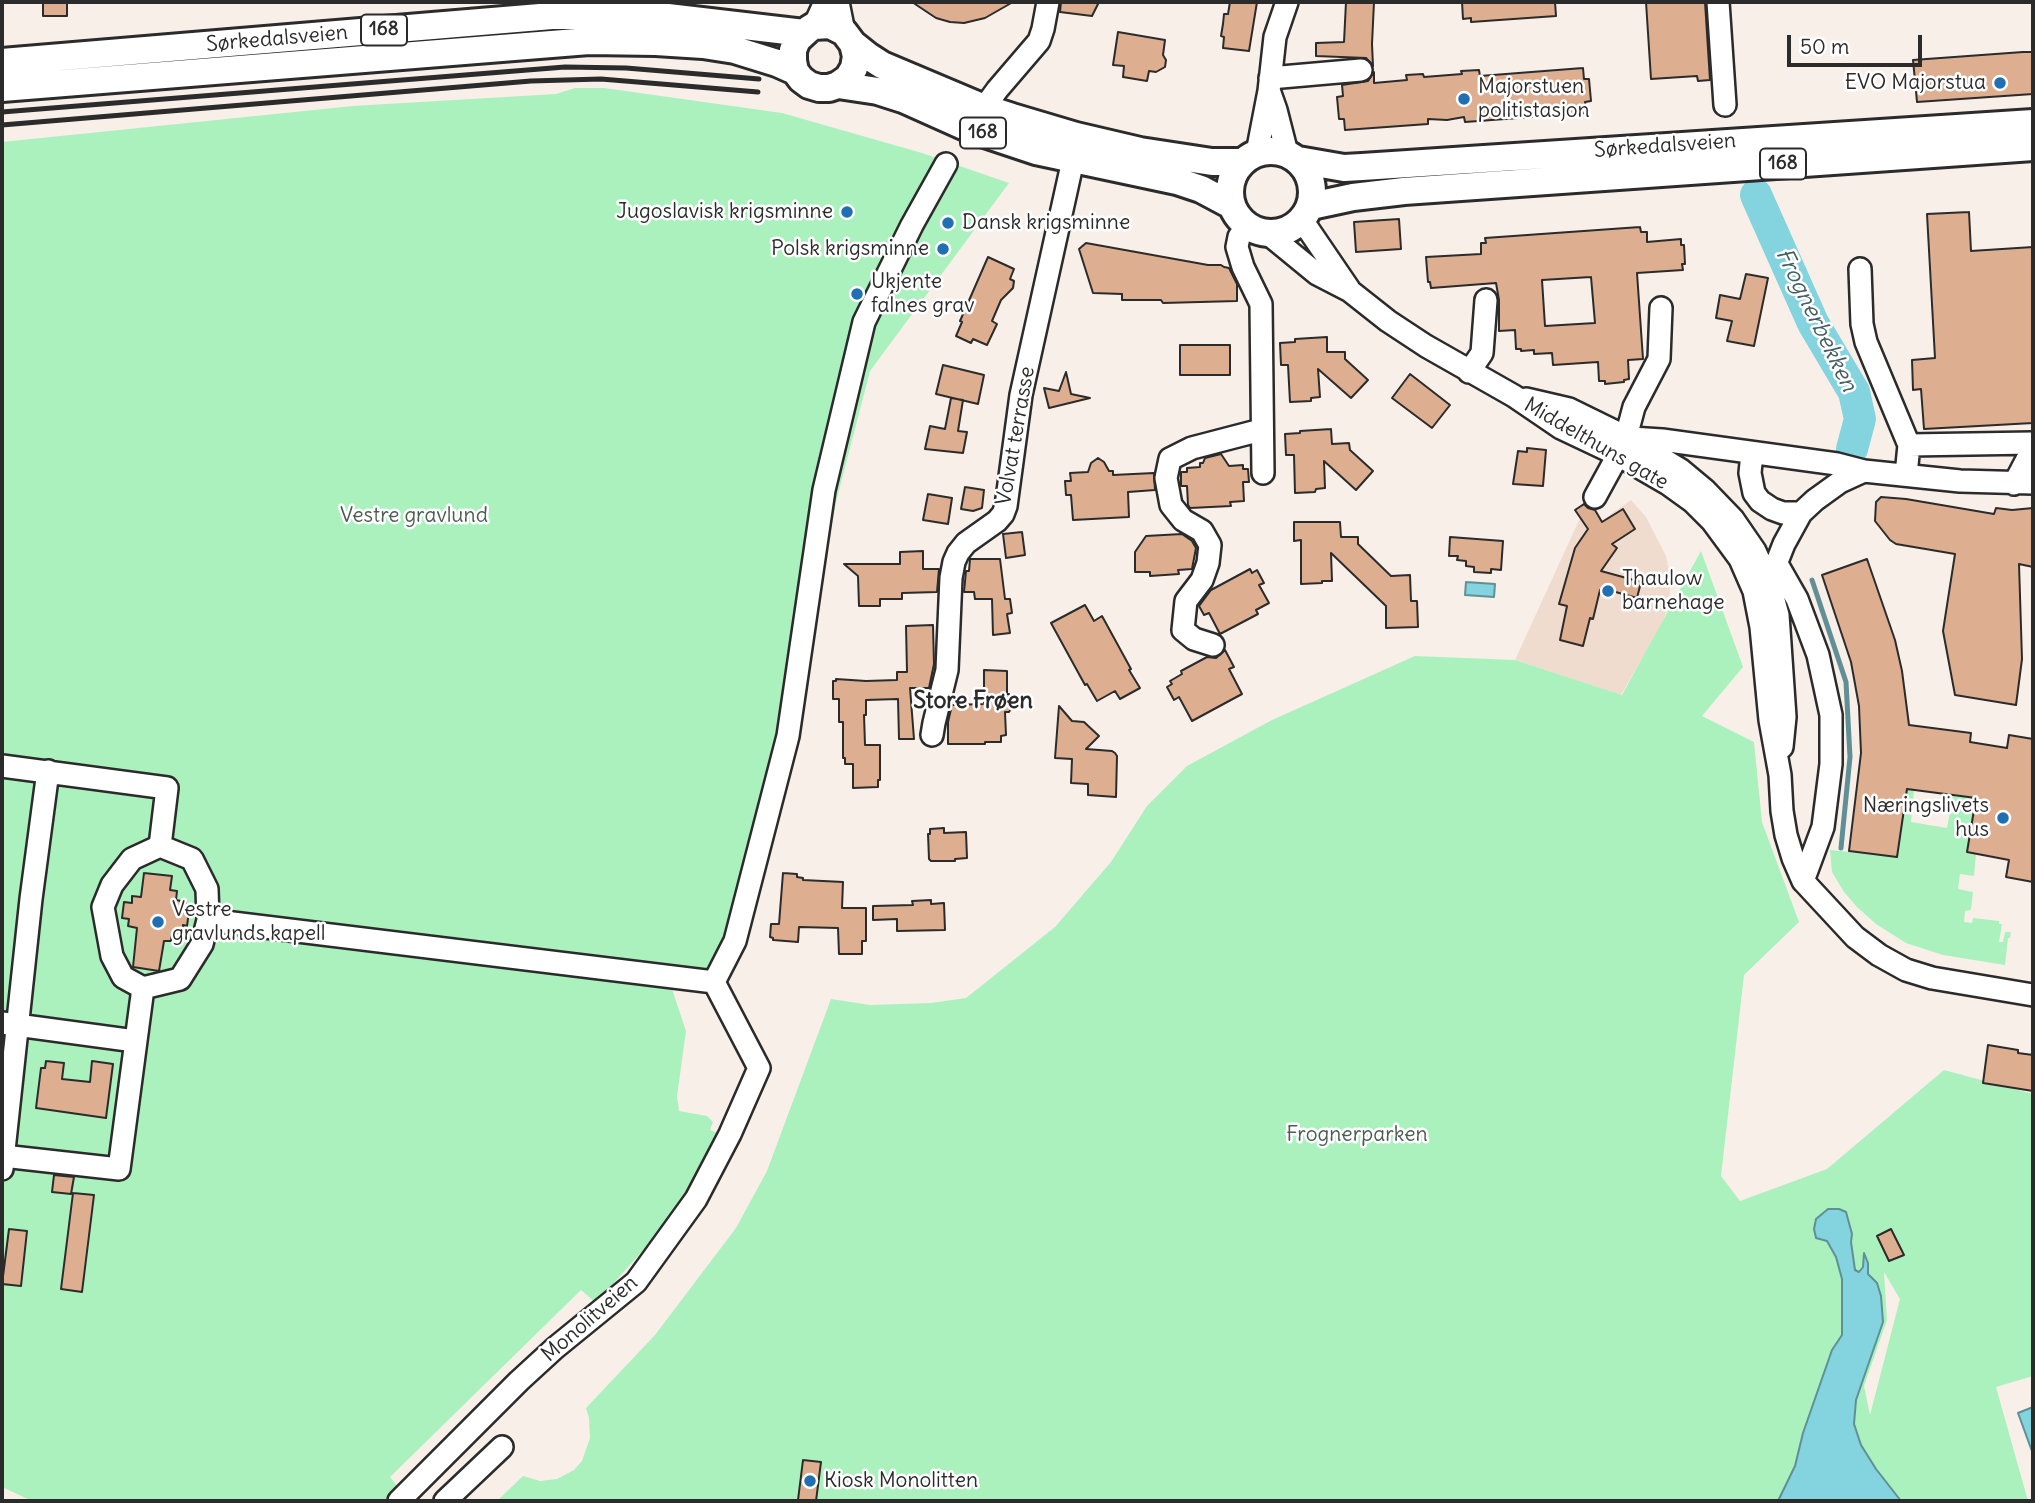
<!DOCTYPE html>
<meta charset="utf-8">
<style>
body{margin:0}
#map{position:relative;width:2035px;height:1503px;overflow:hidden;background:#f8efe9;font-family:Delius,sans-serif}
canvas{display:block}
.frame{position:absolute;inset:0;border:4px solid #2b2b2b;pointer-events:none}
.scale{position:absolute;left:1787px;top:35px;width:135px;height:32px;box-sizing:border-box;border:4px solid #2b2b2b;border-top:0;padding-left:9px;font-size:21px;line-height:24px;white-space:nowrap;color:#2b2b2b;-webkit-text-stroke:5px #fff;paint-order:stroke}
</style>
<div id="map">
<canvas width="2035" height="1503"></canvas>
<div class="frame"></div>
<div class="scale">50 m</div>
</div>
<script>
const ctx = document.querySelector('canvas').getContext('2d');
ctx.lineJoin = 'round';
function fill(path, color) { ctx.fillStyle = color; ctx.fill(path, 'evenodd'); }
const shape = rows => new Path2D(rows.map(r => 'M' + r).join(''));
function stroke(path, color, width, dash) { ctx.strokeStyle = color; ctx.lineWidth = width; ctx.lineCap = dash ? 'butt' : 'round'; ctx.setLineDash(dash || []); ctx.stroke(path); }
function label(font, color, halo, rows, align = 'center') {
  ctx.font = font + ' Delius,sans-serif'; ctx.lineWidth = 5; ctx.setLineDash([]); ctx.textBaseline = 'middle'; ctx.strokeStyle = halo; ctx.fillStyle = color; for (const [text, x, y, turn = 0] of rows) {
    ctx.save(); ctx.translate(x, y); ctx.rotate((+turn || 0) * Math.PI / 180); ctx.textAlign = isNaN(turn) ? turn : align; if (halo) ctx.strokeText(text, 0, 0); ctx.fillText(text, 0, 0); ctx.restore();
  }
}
fill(shape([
 [1631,500,1646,517,1666,556,1671,579,1669,604,1662,624,1621,695,1515,660,1580,518,1593,511,1601,521]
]), '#f0dcce');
fill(shape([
 [575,88,604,88,782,113,922,153,1009,183,870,371,836,502,810,647,714,982,686,978,672,989,686,1031,677,1096,679,1111,707,1116,713,1122,710,1130,720,1134,679,1210,596,1303,581,1290,390,1477,398,1487,383,1501,32,1501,2,1487,2,142,353,106,556,94],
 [1701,551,1743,667,1702,716,1754,742,1762,822,1799,922,1744,975,1721,1176,1740,1201,1827,1169,1944,1070,2033,1094,2033,1376,1996,1387,2028,1501,497,1501,523,1476,540,1481,557,1479,574,1470,582,1461,590,1438,589,1418,586,1408,655,1335,736,1228,767,1171,831,999,870,1005,931,1003,966,998,1055,927,1111,862,1147,806,1187,766,1272,720,1415,656,1515,660,1622,695],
 [1884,1272,1900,1299,1870,1415,1864,1386,1887,1320],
 [1906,789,1914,790,1911,822,1947,828,1953,795,1976,798,1967,852,1976,854,1974,876,1960,874,1958,889,1973,892,1971,910,1965,911,1964,922,1972,923,1973,918,1999,921,1999,924,2002,924,1999,942,2003,942,2005,932,2011,932,2010,938,2008,938,2005,965,1943,955,1906,943,1876,924,1857,907,1844,892,1832,872,1830,850,1897,857]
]), '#aaf1be');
const water = shape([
 [1466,582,1495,584,1494,597,1465,595,1466,582],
 [1828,1209,1839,1209,1846,1212,1852,1234,1851,1242,1855,1270,1859,1272,1863,1267,1864,1253,1868,1263,1868,1274,1877,1283,1881,1296,1883,1322,1856,1400,1854,1424,1861,1445,1876,1469,1901,1501,1778,1501,1795,1466,1803,1433,1832,1350,1842,1335,1842,1279,1836,1257,1827,1241,1816,1238,1814,1229,1816,1219,1828,1209],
 [2033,1407,2033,1454,2018,1413,2033,1407]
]);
fill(water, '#83d4de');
stroke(water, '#609096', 2);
stroke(shape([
 [1812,580,1846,682,1850,757,1841,848]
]), '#609096', 5);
stroke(shape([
 [1756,195,1813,323,1854,392,1860,419,1852,449]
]), '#83d4de', 32);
const building = shape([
 [43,2,67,2,67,16,43,16,43,2],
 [912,2,1013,2,985,18,964,23,950,22,936,18,912,2],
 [1061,2,1099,2,1092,16,1060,12,1061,2],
 [1230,2,1257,2,1249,51,1223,48,1224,37,1221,36,1223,24,1224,14,1228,14,1230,2],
 [1346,2,1374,2,1372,44,1373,66,1366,58,1316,56,1316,43,1344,42,1346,2],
 [1462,2,1555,2,1556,16,1471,22,1471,18,1463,19,1462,2],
 [1646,2,1705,2,1710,80,1698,81,1697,76,1651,79,1646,2],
 [1118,32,1165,40,1163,55,1166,60,1165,67,1156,72,1149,71,1147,81,1123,77,1124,66,1113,65,1118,32],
 [2023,52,2033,52,2033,94,1917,102,1913,60,2023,52],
 [1583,68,1584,79,1589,79,1591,101,1585,102,1586,113,1465,122,1464,117,1447,120,1428,119,1428,124,1345,130,1344,119,1339,119,1337,97,1343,96,1342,85,1368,81,1374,72,1374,83,1407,80,1406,75,1423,74,1424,77,1462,74,1461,71,1479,70,1480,76,1583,68],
 [1969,212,1971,251,2033,247,2033,423,1924,429,1921,389,1913,390,1912,360,1935,358,1927,214,1969,212],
 [1399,219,1401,249,1356,252,1354,222,1399,219],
 [1640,227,1641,232,1647,232,1647,242,1681,239,1681,245,1684,245,1685,264,1682,264,1683,270,1637,273,1643,359,1628,360,1629,379,1624,380,1624,382,1605,384,1605,381,1599,381,1598,362,1553,365,1552,353,1534,354,1534,350,1521,351,1521,349,1516,349,1515,330,1499,331,1499,300,1496,283,1431,288,1430,282,1428,282,1426,257,1481,254,1481,243,1486,243,1485,238,1640,227],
 [1591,277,1595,323,1545,326,1542,280,1591,277],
 [1086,243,1208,265,1221,265,1224,267,1229,268,1237,284,1237,301,1163,303,1161,300,1122,300,1122,294,1093,293,1079,249,1086,243],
 [988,257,1014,269,1010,279,1014,281,1013,288,1001,300,992,321,997,324,987,345,973,339,971,343,956,336,962,322,960,321,988,257],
 [1746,274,1768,278,1754,346,1727,341,1732,321,1716,318,1720,295,1740,299,1746,274],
 [1327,337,1327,352,1345,352,1345,359,1368,380,1351,398,1318,369,1320,397,1311,398,1311,401,1290,402,1288,365,1281,365,1280,343,1295,342,1295,339,1327,337],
 [1180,345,1230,345,1230,375,1180,375,1180,345],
 [943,365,984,375,978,404,936,394,943,365],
 [1066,372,1071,394,1090,398,1049,408,1044,388,1059,391,1066,372],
 [1410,374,1450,405,1432,428,1392,398,1410,374],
 [951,398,963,400,958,431,967,432,963,453,925,449,930,426,945,429,951,398],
 [1331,429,1332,444,1349,443,1350,450,1373,471,1356,490,1324,461,1325,488,1316,489,1315,492,1295,493,1294,455,1286,455,1285,434,1300,433,1300,431,1331,429],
 [1527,448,1546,450,1543,486,1513,484,1518,451,1527,452,1527,448],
 [1221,454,1229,466,1243,465,1243,469,1248,469,1249,482,1243,482,1244,501,1230,502,1231,506,1190,508,1188,505,1187,486,1181,486,1181,472,1187,472,1187,468,1200,467,1200,463,1203,463,1205,458,1221,454],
 [1098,458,1104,462,1109,471,1113,471,1113,475,1154,473,1155,490,1128,492,1129,517,1073,520,1071,495,1066,495,1065,481,1071,481,1070,473,1088,472,1091,463,1098,458],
 [965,487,984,490,982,508,973,511,961,509,965,487],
 [928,494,952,498,948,524,923,520,928,494],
 [1881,497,1906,499,1994,514,1996,508,2012,510,2033,508,2033,567,2019,564,2022,659,2016,705,1955,695,1943,631,1955,554,1896,544,1890,540,1875,521,1876,502,1881,497],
 [1584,504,1588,508,1595,510,1602,522,1623,509,1635,529,1612,544,1617,548,1601,571,1641,582,1637,598,1605,589,1604,592,1600,590,1593,619,1590,618,1583,646,1560,640,1567,606,1559,604,1575,548,1588,529,1575,510,1584,504],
 [1294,522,1340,522,1341,537,1358,537,1358,544,1391,576,1410,575,1411,601,1417,601,1418,627,1386,628,1386,606,1331,553,1332,581,1322,581,1322,583,1301,584,1301,540,1294,541,1294,522],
 [1022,532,1025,555,1006,558,1003,534,1022,532],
 [1182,534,1192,541,1196,548,1192,569,1178,570,1179,574,1150,576,1150,572,1135,572,1135,552,1146,536,1182,534],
 [1450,537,1503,541,1501,570,1491,569,1491,573,1474,572,1474,567,1466,566,1466,561,1457,560,1458,556,1449,556,1450,537],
 [923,551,923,569,939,569,937,592,902,593,902,599,880,599,880,606,859,606,858,576,844,564,900,564,900,552,923,551],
 [970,559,1000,559,1005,599,1010,599,1012,613,1007,614,1010,633,993,635,992,599,975,599,974,592,964,592,966,571,969,571,970,559],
 [1867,559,1895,640,1902,671,1909,725,1971,733,1970,742,2007,748,2009,735,2033,739,2033,882,2006,877,2009,860,1967,852,1976,798,1907,789,1897,857,1849,851,1861,753,1859,706,1851,662,1822,575,1867,559],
 [1250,569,1252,573,1257,570,1264,583,1259,585,1269,603,1256,610,1258,614,1220,634,1209,613,1204,615,1199,606,1211,590,1250,569],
 [1085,605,1094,621,1102,616,1131,669,1129,670,1140,688,1120,699,1115,691,1097,701,1087,684,1085,685,1051,623,1085,605],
 [933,625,934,664,929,688,910,688,914,739,899,739,898,699,866,700,866,715,864,715,865,745,880,745,880,780,878,780,878,787,853,788,853,764,845,764,845,758,843,758,843,722,839,722,839,699,833,699,833,681,836,681,836,679,866,681,897,680,897,672,907,672,906,626,933,625],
 [1225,650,1234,667,1229,669,1242,694,1192,721,1179,697,1174,700,1167,687,1172,684,1170,681,1182,674,1181,671,1207,657,1216,658,1225,650],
 [984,670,1007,671,1007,694,1009,694,1010,697,1011,709,1009,712,1005,712,1006,735,1001,736,1001,742,985,742,985,744,948,744,948,722,952,705,984,704,984,670],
 [1059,706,1072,721,1084,722,1099,736,1086,749,1112,751,1115,753,1117,756,1116,797,1088,795,1088,784,1071,783,1072,759,1055,758,1059,706],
 [944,828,944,833,966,832,967,858,955,859,955,861,931,861,929,859,928,834,930,834,930,829,944,828],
 [144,873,172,876,170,890,177,891,176,900,186,902,185,910,189,911,187,926,183,925,182,933,172,932,171,941,164,941,159,971,133,967,137,928,128,926,129,919,122,918,124,902,132,903,132,896,141,897,144,873],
 [783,873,797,874,797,877,803,878,803,880,843,882,842,908,866,908,866,941,862,941,862,954,839,954,838,928,799,927,798,942,773,940,773,938,770,937,771,924,779,924,783,873],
 [931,900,931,904,944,903,945,930,897,931,897,919,873,920,873,906,913,905,912,901,931,900],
 [1988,1045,2018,1050,2018,1053,2033,1055,2033,1091,1983,1083,1988,1045],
 [46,1061,64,1063,62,1079,90,1082,92,1061,113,1064,106,1118,36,1108,41,1068,45,1068,46,1061],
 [54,1175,74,1177,71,1194,52,1192,54,1175],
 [73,1193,94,1195,82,1292,61,1289,73,1193],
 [9,1229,27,1231,21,1286,2,1284,9,1229],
 [1891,1229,1904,1255,1889,1261,1877,1236,1891,1229],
 [803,1460,821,1462,816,1501,798,1500,803,1460]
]);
fill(building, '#deae90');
stroke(building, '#2b2b2b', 2);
const minor = shape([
 [838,2,844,32],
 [1718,2,1725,105],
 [814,26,825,2],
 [1270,78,1361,70],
 [1270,93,1276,110,1287,153],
 [984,108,997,90,1039,41,1043,29,1048,2],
 [1257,153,1269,91,1275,37,1287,2],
 [1302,220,1349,289],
 [1247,226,1239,237,1237,247,1243,267,1261,304,1263,473],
 [1267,233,1317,274,1350,291,1388,321,1426,346,1514,396,1561,428,1618,455,1668,484,1693,502,1712,521,1740,559,1754,591,1761,627,1770,720,1780,775,1782,811,1786,835,1793,858,1803,881,1855,937,1879,955,1906,970,1932,978,2033,995],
 [1860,269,1862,324,1866,342,1909,445,1906,475],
 [1469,372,1482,353,1486,300],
 [1526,399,1569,409,1626,437,1681,470,1705,490,1733,519,1755,551,1769,582,1778,615,1785,717,1782,747],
 [1631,438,1662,440,1837,464,1864,471,1960,481,2033,483],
 [1909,445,2033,443],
 [1752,453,1750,473,1754,493,1760,501,1772,509,1783,513,1801,513],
 [2014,484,2033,448],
 [1595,497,1618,455,1626,437,1634,407,1659,359,1661,308],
 [1777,564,1797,599,1818,655,1831,715,1831,764,1823,827,1803,881],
 [1771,577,1784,544,1801,513,1815,500,1840,482,1864,471],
 [1213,645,1194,639,1183,630,1186,601,1202,580,1208,563,1210,545,1202,531,1183,520,1171,505,1166,478,1170,459,1192,448,1261,430],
 [932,735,934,723,947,670,951,578,954,562,958,553,966,543,997,521,1003,514,1006,506,1021,395,1073,160],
 [2,766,167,788,160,846],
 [160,846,192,859,207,889,208,920,202,944,180,979,143,988,123,977,112,956,103,907,112,885,132,859,160,846],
 [208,920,714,982],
 [714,982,735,941,788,736,824,490,864,322,912,225,946,164],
 [2,1023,135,1041],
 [3,1156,119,1169,143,988],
 [2,1169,31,899,48,771],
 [399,1501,519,1381,555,1348,636,1282,696,1199,730,1134,759,1068,714,982],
 [445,1501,502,1447]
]);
const major = shape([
 [853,44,856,56,854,68,848,78,838,85,829,88,819,88,809,85,801,79,795,71,793,61,793,50,797,40,809,29,814,26,830,25,844,32,853,44,868,56,882,65,984,108,1012,117,1076,136,1140,151,1212,162,1242,162],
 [2,62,552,16,659,16,804,33],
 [838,85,878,91,903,99,970,129,1036,151,1177,181,1201,189,1231,205],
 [2,88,589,41,656,42,703,45,735,50,777,63,795,71],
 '1230 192a41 41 0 1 1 82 0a41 41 0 1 1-82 0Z',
 [1298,160,1344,168,1362,167,2033,123],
 [1311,206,1353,197,1404,191,2033,147]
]);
stroke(minor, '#2b2b2b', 26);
stroke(major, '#2b2b2b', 32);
stroke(minor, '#fff', 21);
stroke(major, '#fff', 26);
stroke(shape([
 [2,112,565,67,626,68,759,79],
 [2,125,531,81,601,79,758,92]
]), '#2b2b2b', 5);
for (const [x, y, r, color] of [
 [2000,83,7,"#1f6fb2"],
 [1464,99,7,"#1f6fb2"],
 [847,212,7,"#1f6fb2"],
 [948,223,7,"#1f6fb2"],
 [943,249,7,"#1f6fb2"],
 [857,294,7,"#1f6fb2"],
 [1608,591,7,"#1f6fb2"],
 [2003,818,7,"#1f6fb2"],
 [158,922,7,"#1f6fb2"],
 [810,1481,7,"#1f6fb2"]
]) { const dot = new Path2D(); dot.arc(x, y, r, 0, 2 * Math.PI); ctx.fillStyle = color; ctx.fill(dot); stroke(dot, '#fff', 2.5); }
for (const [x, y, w] of [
 [384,30,46],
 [983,133,46],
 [1783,164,46]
]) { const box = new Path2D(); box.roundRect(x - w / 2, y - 15.5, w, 31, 5); ctx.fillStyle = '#fff'; ctx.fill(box); stroke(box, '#2b2b2b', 2); }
label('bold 19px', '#2b2b2b', null, [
 ["168",384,30],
 ["168",983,133],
 ["168",1783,164]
]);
label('21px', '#2b2b2b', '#fff', [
 ["Sørkedalsveien",277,39,-5],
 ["Sørkedalsveien",1665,146,-4],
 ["Volvat terrasse",1016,436,-80],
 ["Middelthuns gate",1596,444,30],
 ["Monolitveien",590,1319,-41]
]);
label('21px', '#2b2b2b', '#fff', [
 ["EVO Majorstua",1986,83,"right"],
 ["Majorstuen",1478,87],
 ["politistasjon",1478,111],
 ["Jugoslavisk krigsminne",833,212,"right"],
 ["Dansk krigsminne",962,223],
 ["Polsk krigsminne",929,249,"right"],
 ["Ukjente",871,282],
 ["falnes grav",871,306],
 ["Thaulow",1622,579],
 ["barnehage",1622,603],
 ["Næringslivets",1989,806,"right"],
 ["hus",1989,830,"right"],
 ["Vestre",172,910],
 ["gravlunds kapell",172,934],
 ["Kiosk Monolitten",824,1481]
], 'left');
label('21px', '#4b5c50', '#fff', [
 ["Vestre gravlund",414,516],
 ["Frognerparken",1357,1135]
]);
label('italic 23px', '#455e61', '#fff', [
 ["Frognerbekken",1816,320,64]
]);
label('bold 23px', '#2b2b2b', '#fff', [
 ["Store Frøen",973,701]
]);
</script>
